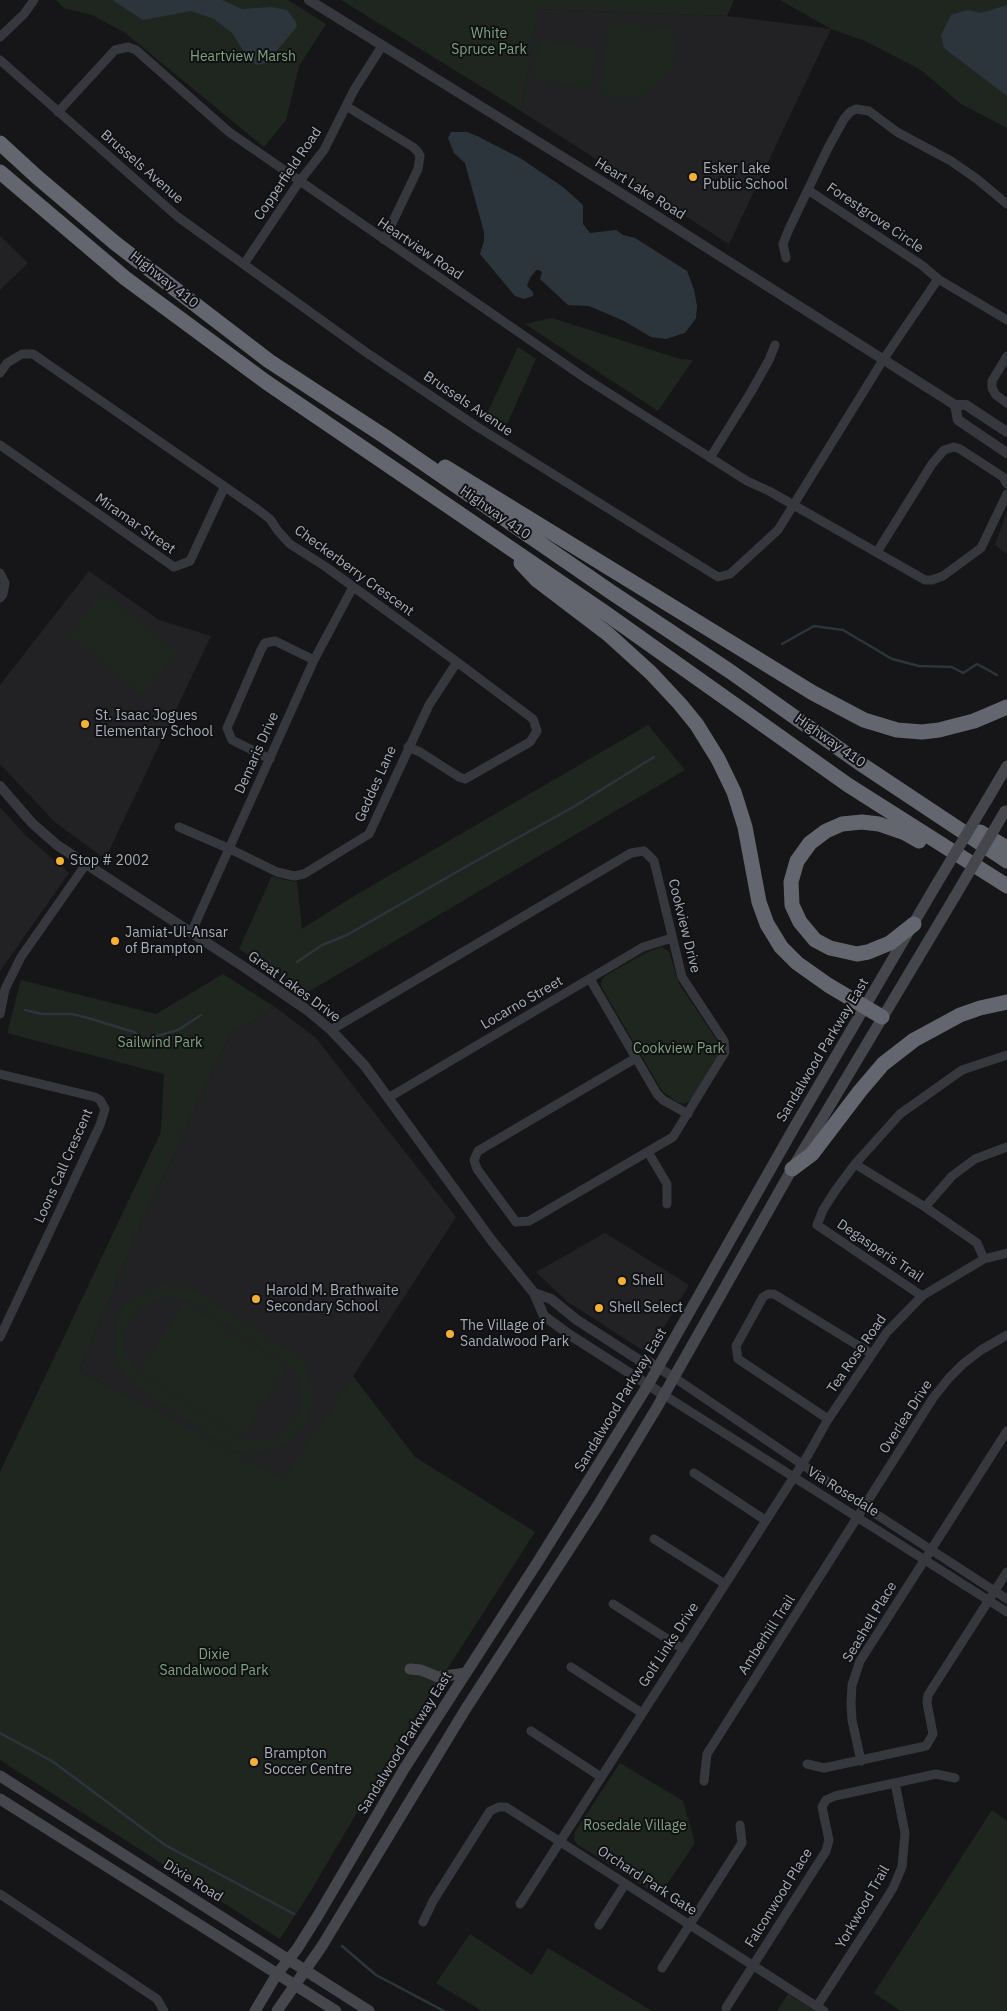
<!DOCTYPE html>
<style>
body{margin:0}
canvas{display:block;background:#161618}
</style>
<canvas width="1007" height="2011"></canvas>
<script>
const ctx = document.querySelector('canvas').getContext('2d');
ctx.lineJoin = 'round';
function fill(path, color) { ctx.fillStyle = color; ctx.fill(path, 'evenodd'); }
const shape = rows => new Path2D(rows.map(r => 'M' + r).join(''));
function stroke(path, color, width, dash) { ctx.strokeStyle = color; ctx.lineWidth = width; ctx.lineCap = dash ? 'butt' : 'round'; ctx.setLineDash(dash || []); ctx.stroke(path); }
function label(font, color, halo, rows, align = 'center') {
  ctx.font = font + ' "IBM Plex Sans",sans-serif'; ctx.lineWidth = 4; ctx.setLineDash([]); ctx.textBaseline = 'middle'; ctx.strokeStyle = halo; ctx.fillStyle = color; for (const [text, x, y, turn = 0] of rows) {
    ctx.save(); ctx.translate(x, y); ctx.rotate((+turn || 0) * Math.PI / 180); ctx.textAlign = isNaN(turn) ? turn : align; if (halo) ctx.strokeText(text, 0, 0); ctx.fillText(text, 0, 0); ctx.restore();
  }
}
fill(shape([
 [538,9,727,16,831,29,729,244,521,111],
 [0,236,28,263,0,290],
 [1007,511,1007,554,995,545],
 [89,571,159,620,211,636,105,859,55,822,0,764,0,685],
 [0,807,25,835,69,873,0,971],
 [275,1007,315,1037,456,1217,353,1376,283,1479,79,1371,140,1227,230,1035],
 [605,1233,689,1285,649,1353,644,1351,568,1302,536,1272]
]), '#222225');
fill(shape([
 [56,0,288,0,326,24,299,66,286,120,264,147,124,32,92,15,64,8],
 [341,0,734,0,727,16,538,9,521,111],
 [780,0,1007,0,1007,128,961,104,921,70,865,41,831,29],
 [615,22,672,28,676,43,675,59,669,74,658,86,645,95,630,99,614,98,599,93,608,26],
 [540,39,597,49,590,89,533,79],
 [552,318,680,359,693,360,658,411,525,324],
 [518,347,536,359,504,431,485,418],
 [102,592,178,652,143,695,68,635],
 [648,725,685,770,308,992,239,949,272,876,285,880,297,882,302,929,349,899],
 [662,947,669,952,679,984,720,1045,719,1053,691,1100,684,1104,677,1102,662,1091,601,986,602,979,607,975,645,953],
 [223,974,275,1007,230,1035,140,1227,79,1371,283,1478,353,1376,415,1457,535,1532,373,1785,312,1889,280,1939,0,1760,0,1472,161,1132,164,1074,7,1033,21,980,156,1014],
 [182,1282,309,1363,306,1368,312,1385,313,1395,309,1419,304,1428,285,1446,258,1454,248,1454,229,1448,133,1385,119,1366,113,1349,114,1331,119,1314,125,1306,131,1299,146,1290,164,1284,180,1286],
 [172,1297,192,1303,286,1364,294,1372,300,1385,301,1406,295,1420,285,1431,274,1438,259,1441,238,1437,136,1371,126,1351,126,1336,130,1322,144,1306,157,1299],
 [184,1302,287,1367,242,1437,139,1372],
 [620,1763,683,1801,695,1843,659,1896,577,1844,574,1840,575,1832],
 [992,1810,1007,1821,1007,2011,901,2011,874,1993],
 [470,1934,532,1975,548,1948,652,2011,482,2011,436,1983],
 [788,1994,815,2011,777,2011]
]), '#1e261f');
fill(shape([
 [112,0,222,0,242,9,271,7,287,10,296,22,297,27,271,57,269,63,256,65,248,58,232,33,214,19,191,11,143,20],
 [1007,5,1007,96,944,48,941,35,951,15,967,10,981,13],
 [451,132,467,132,477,136,520,158,563,187,583,205,583,224,590,233,616,230,623,235,635,238,687,271,694,290,697,306,696,318,685,333,666,339,651,337,624,321,589,306,568,305,540,279,542,272,539,270,536,270,530,278,527,286,533,292,533,296,524,299,515,296,480,254,484,241,484,232,465,163,454,153,448,138]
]), '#2c353c');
stroke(shape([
 [782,644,814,626,843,630,892,659,919,666,952,667,963,673,977,664,997,675],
 [297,962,322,945,347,935,467,866,575,806,654,757],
 [25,1010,42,1014,72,1014,88,1018,134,1032,143,1040,178,1030,201,1015],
 [0,1733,52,1761,165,1845,294,1914],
 [342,1946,376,1975,444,2011]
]), '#2c353c', 2.5);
stroke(shape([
 [0,37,24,14,34,0],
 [0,60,178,217,367,353,476,426,718,577,730,574,778,530,883,360,938,279],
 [346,106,413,147,418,152,420,156,418,169,384,240],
 [58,112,115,50,128,47,136,50,229,132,585,378,747,481,769,491,925,580,932,580,943,576,981,548,1007,494],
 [808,190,923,266,938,279,1007,320],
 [786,258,783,244,789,229,828,148,844,119,850,112,856,109,869,111,897,132,951,161,977,179,1007,204],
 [244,264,299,182,324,150,354,90,382,46],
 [1007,356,992,381,992,388,996,395,1007,403],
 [0,373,7,363,22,354,33,354,257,509,270,519,278,531,290,544,326,567,457,662,533,719,537,731,530,742,465,779,459,777,420,752,408,747],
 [0,445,174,567,190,561,224,488],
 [710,458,751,392,769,360,775,345],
 [877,552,932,464,944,450,954,447,960,449,1003,477,1007,484],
 [0,573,5,583,3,594,0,598],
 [270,759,232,740,227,728,261,650,265,643,275,641,314,660],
 [179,827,230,849,277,872,294,876,304,874,369,834,429,705,457,662],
 [191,933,314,660,353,587],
 [590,979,657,1094,663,1100,688,1114],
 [0,1014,5,989,21,957,86,864],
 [331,1030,631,853,644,851,654,861,682,977,724,1041,725,1052,673,1137,529,1221,516,1222,477,1169,474,1160,478,1151,636,1058],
 [0,1074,95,1097,100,1100,105,1109,100,1125,0,1337],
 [388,1098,643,947,672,938],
 [648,1152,667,1184,667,1204],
 [855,1164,925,1207,977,1243,984,1259],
 [925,1207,952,1176,975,1159,1007,1147],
 [922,1296,817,1225,823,1210,835,1191,855,1164,900,1114,962,1070,1007,1055],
 [675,1378,865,1507,1007,1599],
 [664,1395,1007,1612],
 [828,1419,738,1359,736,1346,763,1297,768,1294,774,1294,872,1354],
 [694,1473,765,1520],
 [654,1539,725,1584],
 [613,1604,683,1649],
 [571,1667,642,1713],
 [531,1731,601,1777],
 [861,1761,852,1720,851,1703,852,1685,860,1661,1007,1431],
 [807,1764,824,1768,926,1746,933,1734,927,1703,928,1695,1007,1572],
 [704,1781,707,1754,933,1398,949,1378,963,1364,981,1350,1007,1335],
 [0,1894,157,1999,164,2011],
 [520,1904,808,1455,827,1421,887,1332,922,1296,984,1259,1007,1253],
 [423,1922,433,1901,490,1811,499,1807,506,1807,824,2011],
 [599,1925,625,1884],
 [662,1968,742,1843,740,1825],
 [817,2006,880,1909,893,1888,902,1867,905,1833,895,1783],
 [726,2008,826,1851,829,1840,822,1807,826,1800,835,1796,936,1774,955,1778]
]), '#37383d', 9);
stroke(shape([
 [309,0,619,192,955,405,966,405,1007,432],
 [955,405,958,420,1007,453],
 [0,786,32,823,57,845,241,965,307,1010,331,1030,365,1066,492,1241,534,1293,544,1316,570,1335,664,1395],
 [534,1293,551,1299,577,1320,608,1340,642,1362,646,1360,675,1378]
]), '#37383d', 10);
stroke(shape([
 [987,800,1007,766],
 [410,1669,421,1670,438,1677,466,1673],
 [0,1776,369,2011],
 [0,1799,336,2011],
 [255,2011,277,1974,297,1949,319,1914,404,1769,537,1563,648,1385,795,1126,936,885],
 [277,2011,322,1946,465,1710,598,1505,656,1409,792,1169,954,898]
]), '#45474d', 11);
stroke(shape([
 [0,143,37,177,115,243,269,361,384,436,611,592,731,672,858,762,1007,861],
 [0,172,125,278,266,382,604,612,848,785,1007,886],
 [445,467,813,693,864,720,897,730,922,732,939,730,974,721,1007,707],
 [521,563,537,580,608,634,651,673,680,704,697,725,718,759,734,792,745,827,759,902,767,924,781,947,797,963,828,985,882,1017],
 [980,832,1007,848],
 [914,924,890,943,868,952,857,954,830,948,815,940,800,922,792,905,791,882,797,861,810,843,826,831,842,824,862,822,879,824,905,833,919,841],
 [792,1169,812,1154,860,1091,883,1064,914,1040,960,1015,980,1008,1007,1002]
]), '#63666e', 15);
stroke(shape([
 [936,885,987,800],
 [954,898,1005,811]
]), '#45474d', 11);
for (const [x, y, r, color] of [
 [693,177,5,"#f2b134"],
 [85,724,5,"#f2b134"],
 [60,861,5,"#f2b134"],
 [115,941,5,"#f2b134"],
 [622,1281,5,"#f2b134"],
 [256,1299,5,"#f2b134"],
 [599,1308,5,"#f2b134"],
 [450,1334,5,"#f2b134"],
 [254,1762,5,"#f2b134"]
]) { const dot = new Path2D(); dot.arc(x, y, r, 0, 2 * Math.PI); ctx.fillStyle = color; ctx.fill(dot); stroke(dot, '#111113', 2); }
label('14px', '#7fa381', '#111113', [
 ["White",489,34],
 ["Spruce Park",489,50],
 ["Heartview Marsh",243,57],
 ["Sailwind Park",160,1043],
 ["Cookview Park",679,1049],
 ["Dixie",214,1655],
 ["Sandalwood Park",214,1671],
 ["Rosedale Village",635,1826]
]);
label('14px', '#a8adb8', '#111113', [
 ["Brussels Avenue",142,167,41],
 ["Copperfield Road",288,174,-56],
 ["Heart Lake Road",640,189,32],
 ["Forestgrove Circle",875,218,34],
 ["Heartview Road",420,249,34],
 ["Highway 410",164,280,38],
 ["Brussels Avenue",468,404,34],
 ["Highway 410",495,513,35],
 ["Miramar Street",135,524,35],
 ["Checkerberry Crescent",354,571,36],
 ["Highway 410",830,741,35],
 ["Demaris Drive",257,753,-66],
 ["Geddes Lane",376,784,-66],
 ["Cookview Drive",684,926,76],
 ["Great Lakes Drive",294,987,36],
 ["Locarno Street",522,1003,-30],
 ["Sandalwood Parkway East",823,1050,-59],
 ["Loons Call Crescent",64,1166,-66],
 ["Degasperis Trail",880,1251,34],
 ["Tea Rose Road",857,1354,-55],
 ["Sandalwood Parkway East",621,1400,-59],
 ["Overlea Drive",906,1417,-57],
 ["Via Rosedale",843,1492,32],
 ["Seashell Place",870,1622,-59],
 ["Amberhill Trail",767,1635,-57],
 ["Golf Links Drive",669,1645,-57],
 ["Sandalwood Parkway East",405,1743,-58],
 ["Dixie Road",193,1881,32],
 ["Orchard Park Gate",647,1881,33],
 ["Falconwood Place",779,1898,-58],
 ["Yorkwood Trail",863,1907,-60]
]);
label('14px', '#a8adb8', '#111113', [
 ["Esker Lake",703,169],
 ["Public School",703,185],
 ["St. Isaac Jogues",95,716],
 ["Elementary School",95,732],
 ["Stop # 2002",70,861],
 ["Jamiat-Ul-Ansar",125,933],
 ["of Brampton",125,949],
 ["Shell",632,1281],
 ["Harold M. Brathwaite",266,1291],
 ["Secondary School",266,1307],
 ["Shell Select",609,1308],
 ["The Village of",460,1326],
 ["Sandalwood Park",460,1342],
 ["Brampton",264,1754],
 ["Soccer Centre",264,1770]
], 'left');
</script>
